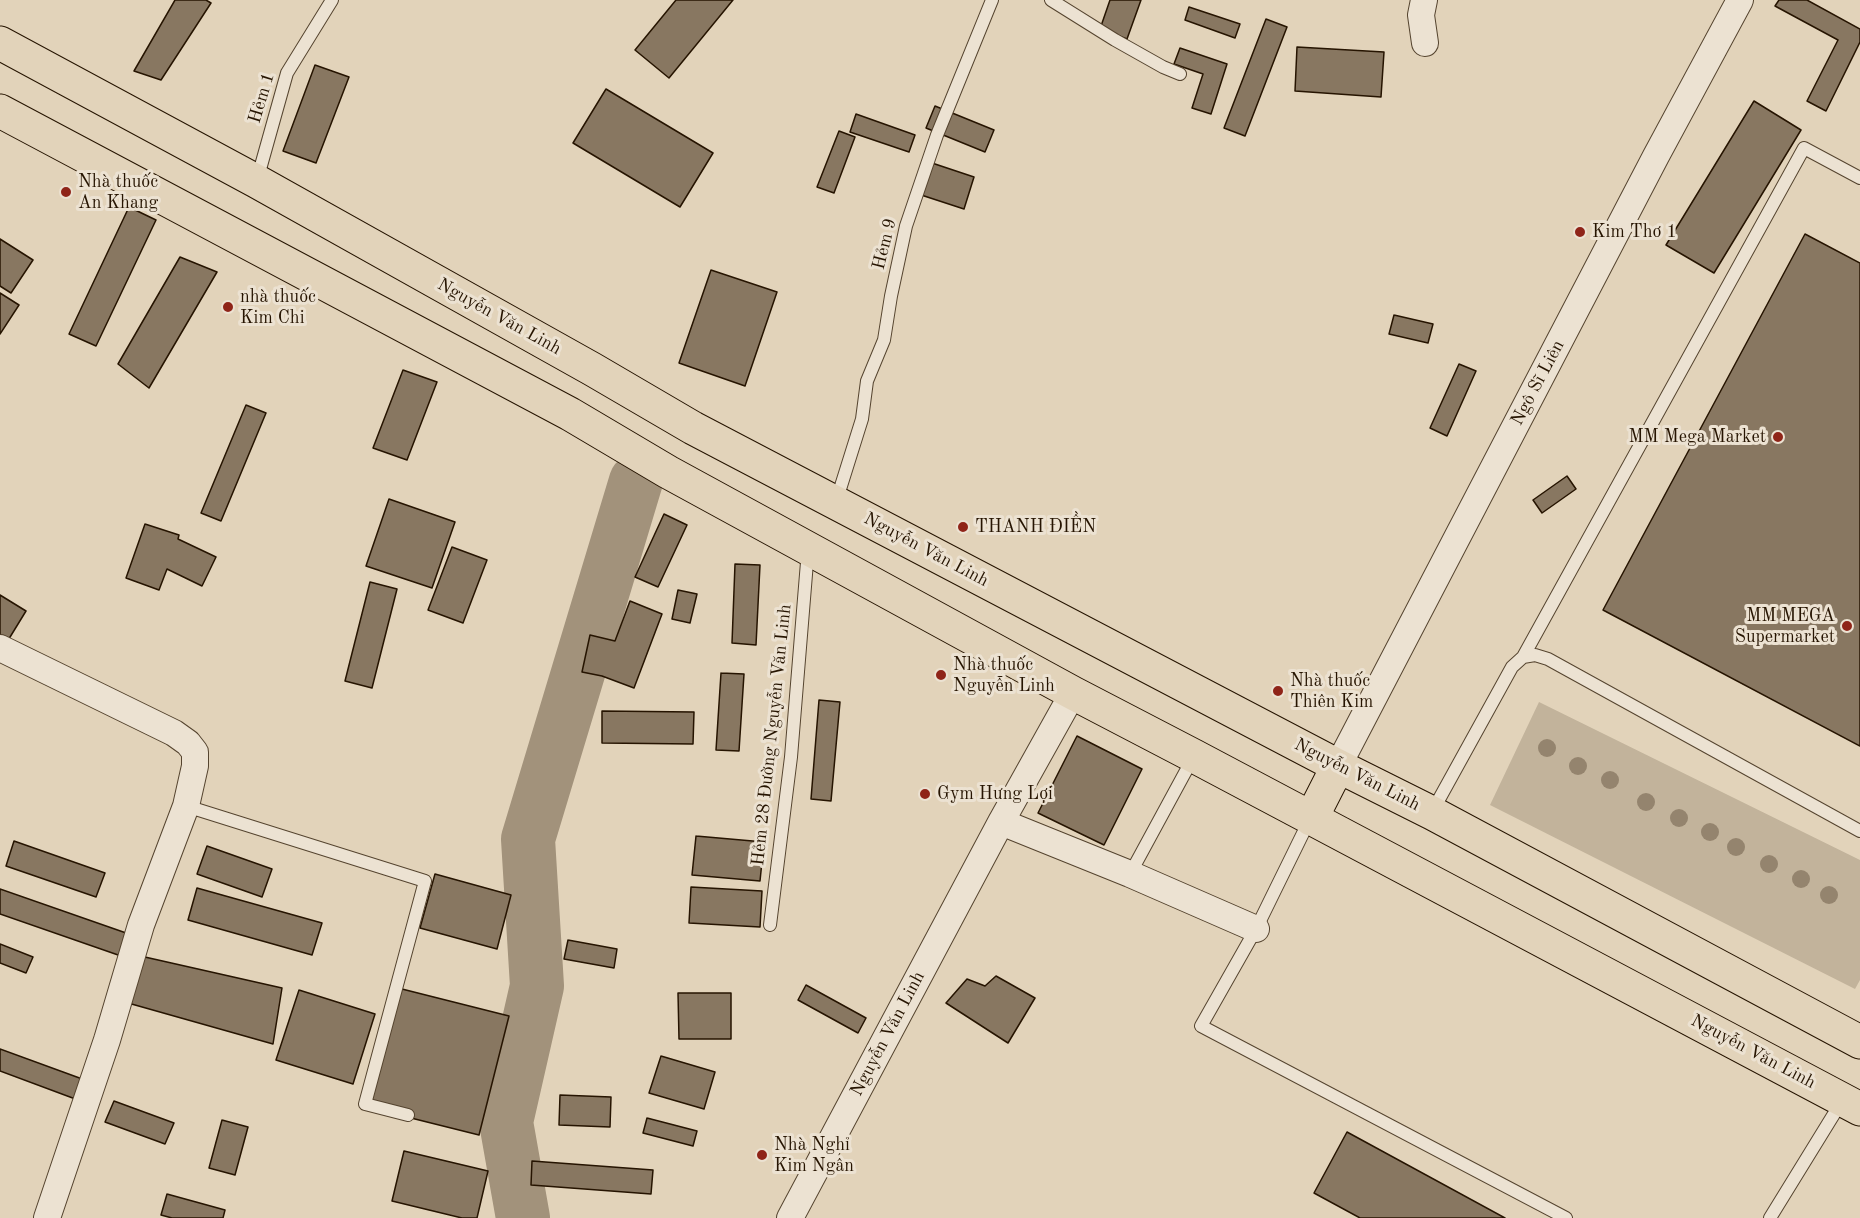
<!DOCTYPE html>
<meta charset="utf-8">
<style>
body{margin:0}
canvas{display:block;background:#e2d3ba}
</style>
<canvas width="1860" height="1218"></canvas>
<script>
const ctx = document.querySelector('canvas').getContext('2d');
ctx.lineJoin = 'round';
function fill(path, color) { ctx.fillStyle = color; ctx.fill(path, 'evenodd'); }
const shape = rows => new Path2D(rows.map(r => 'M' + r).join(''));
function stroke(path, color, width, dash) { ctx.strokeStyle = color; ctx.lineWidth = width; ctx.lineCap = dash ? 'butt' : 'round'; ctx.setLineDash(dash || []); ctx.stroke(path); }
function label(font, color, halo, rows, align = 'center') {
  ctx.font = font + ' "Old Standard TT",serif'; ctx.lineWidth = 6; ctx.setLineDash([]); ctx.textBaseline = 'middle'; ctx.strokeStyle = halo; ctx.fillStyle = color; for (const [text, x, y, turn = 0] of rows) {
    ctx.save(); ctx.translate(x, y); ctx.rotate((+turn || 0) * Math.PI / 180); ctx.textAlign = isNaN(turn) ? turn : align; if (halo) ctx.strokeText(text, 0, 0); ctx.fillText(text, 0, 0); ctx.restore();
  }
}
fill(shape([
 [1539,702,1860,860,1860,980,1855,989,1490,805]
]), '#c2b39b');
stroke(shape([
 [523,1218,506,1122,537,986,528,839,636,481]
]), '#a2927b', 54);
const building = shape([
 [175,0,206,0,211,3,161,80,134,71,175,0],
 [676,0,733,0,669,78,635,50,676,0],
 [1110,0,1141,0,1127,39,1100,29,1110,0],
 [1779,0,1807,0,1860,29,1860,42,1826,111,1807,101,1838,40,1775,6,1779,0],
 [1189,7,1240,24,1235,38,1185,20,1189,7],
 [1266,19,1287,27,1245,136,1224,128,1266,19],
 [1297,47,1384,52,1381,97,1295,91,1297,47],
 [1180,48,1227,64,1211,114,1192,108,1203,74,1174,64,1180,48],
 [315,65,349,77,316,163,283,151,315,65],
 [606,89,713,153,680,207,573,143,606,89],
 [1754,101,1801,130,1714,273,1666,245,1754,101],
 [935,106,994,130,985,152,926,128,935,106],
 [856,114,915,135,909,152,850,132,856,114],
 [839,131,855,137,834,193,817,187,839,131],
 [923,160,974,177,964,209,912,192,923,160],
 [129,207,156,220,96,346,69,334,129,207],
 [1805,234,1860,263,1860,746,1603,610,1805,234],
 [0,239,33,260,11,293,0,286,0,239],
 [180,257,217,272,149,388,118,364,180,257],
 [711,270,777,292,745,386,679,363,711,270],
 [0,293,19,305,0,334,0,293],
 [1394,315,1433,324,1428,343,1389,334,1394,315],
 [1459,364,1476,371,1447,436,1430,428,1459,364],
 [403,370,437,382,407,460,373,448,403,370],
 [246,405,266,413,221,521,201,513,246,405],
 [1567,476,1576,489,1542,513,1533,500,1567,476],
 [389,499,455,522,432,588,366,566,389,499],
 [664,514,687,525,658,587,635,577,664,514],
 [145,524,179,535,178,539,216,557,202,586,167,569,159,590,126,578,145,524],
 [452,547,487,560,463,623,428,610,452,547],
 [735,564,760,565,756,645,732,643,735,564],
 [370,582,397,589,372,688,345,681,370,582],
 [678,590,697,594,690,623,672,619,678,590],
 [0,595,26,611,7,642,0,638,0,595],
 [630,601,662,614,634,688,602,676,582,672,590,635,615,641,630,601],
 [721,673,744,674,739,751,716,750,721,673],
 [819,700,840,702,831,801,811,799,819,700],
 [602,711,694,712,693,744,602,743,602,711],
 [1077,736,1142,769,1104,845,1038,813,1077,736],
 [696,836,764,842,760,881,692,875,696,836],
 [14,841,105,873,96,897,6,866,14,841],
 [207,846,272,869,262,897,197,874,207,846],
 [435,874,511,895,497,949,420,928,435,874],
 [691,887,762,891,760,927,689,923,691,887],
 [197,888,322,923,312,955,188,920,197,888],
 [0,889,129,934,121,956,0,914,0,889],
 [568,940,617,949,614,968,564,959,568,940],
 [0,944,33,957,26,973,0,963,0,944],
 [136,955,282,988,273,1044,128,1003,136,955],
 [996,976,1035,998,1008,1043,946,1003,967,979,985,986,996,976],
 [806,985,866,1018,858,1033,798,1000,806,985],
 [398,988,509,1016,479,1135,367,1107,398,988],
 [299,990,375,1014,353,1084,276,1060,299,990],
 [678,993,731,993,731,1039,679,1039,678,993],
 [0,1049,85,1080,78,1100,0,1071,0,1049],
 [661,1056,715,1072,704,1109,649,1093,661,1056],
 [560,1095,611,1097,610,1127,559,1125,560,1095],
 [114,1101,174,1123,165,1144,105,1122,114,1101],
 [647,1118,697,1131,693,1146,643,1133,647,1118],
 [222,1120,248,1127,235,1175,209,1168,222,1120],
 [1347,1132,1505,1218,1360,1218,1314,1193,1347,1132],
 [404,1151,488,1171,477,1218,462,1218,392,1201,404,1151],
 [532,1161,653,1170,651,1194,531,1185,532,1161],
 [167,1194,225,1210,223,1218,172,1218,161,1215,167,1194]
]);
fill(building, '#887761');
stroke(building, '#261401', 1.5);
const service = shape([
 [1051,0,1115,40,1163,67,1180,74],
 [257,180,287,73,332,0],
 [836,502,862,419,867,381,884,340,891,296,906,226,937,135,992,0],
 [1523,657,1804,148,1860,178],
 [186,806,425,881,365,1104,408,1115],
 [1432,812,1512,667,1523,657,1535,655,1548,659,1860,831],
 [1310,819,1256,929,1201,1026,1566,1218],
 [1130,874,1194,756],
 [770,925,791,757,808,550],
 [1770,1218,1842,1101]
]);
const minor = shape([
 [1424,0,1421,15,1425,43],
 [0,648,174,733,188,743,195,752,195,766,186,806,141,925,107,1040,47,1218],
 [1338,766,1656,156,1740,0],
 [1001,822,1130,874,1256,929],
 [790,1218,1001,822,1073,693]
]);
const trunk = shape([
 [0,43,256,181,592,369,693,428,1338,766,1432,813,1860,1042],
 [0,111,570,414,668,472,1073,693,1194,756,1860,1109],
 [1311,819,1338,766]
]);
stroke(service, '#55442f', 14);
stroke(minor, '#55442f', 28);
stroke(trunk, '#261401', 35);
stroke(service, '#ece2d2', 12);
stroke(minor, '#ece2d2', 26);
stroke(trunk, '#e2d3ba', 33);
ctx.fillStyle = '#94846e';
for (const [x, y] of [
 [1547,748],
 [1578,766],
 [1610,780],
 [1646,802],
 [1679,818],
 [1710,832],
 [1736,847],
 [1769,864],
 [1801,879],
 [1829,895]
]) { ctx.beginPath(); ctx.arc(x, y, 9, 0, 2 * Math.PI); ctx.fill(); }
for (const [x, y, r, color] of [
 [66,192,6,"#8f2418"],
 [1580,232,6,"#8f2418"],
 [228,307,6,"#8f2418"],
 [1778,437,6,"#8f2418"],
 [963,527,6,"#8f2418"],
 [1847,626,6,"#8f2418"],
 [941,675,6,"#8f2418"],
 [1278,691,6,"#8f2418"],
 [925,794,6,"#8f2418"],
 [762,1155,6,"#8f2418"]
]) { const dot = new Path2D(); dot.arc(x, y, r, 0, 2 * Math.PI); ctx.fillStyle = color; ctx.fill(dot); stroke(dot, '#ece2d2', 2); }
label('18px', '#261401', '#ece2d2', [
 ["Hẻm 1",262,98,-73],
 ["Hẻm 9",885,244,-76],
 ["Nguyễn Văn Linh",499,317,29],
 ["Ngô Sĩ Liên",1538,383,-62],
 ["Nguyễn Văn Linh",926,550,28],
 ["Hẻm 28 Đường Nguyễn Văn Linh",772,735,-84],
 ["Nguyễn Văn Linh",1357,775,27],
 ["Nguyễn Văn Linh",888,1034,-62],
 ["Nguyễn Văn Linh",1753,1052,28]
]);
label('18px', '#261401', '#ece2d2', [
 ["Nhà thuốc",78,182],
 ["An Khang",78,203],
 ["Kim Thơ 1",1592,232],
 ["nhà thuốc",240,297],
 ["Kim Chi",240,318],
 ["MM Mega Market",1766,437,"right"],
 ["THANH ĐIỀN",975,527],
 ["MM MEGA",1835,616,"right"],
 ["Supermarket",1835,637,"right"],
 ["Nhà thuốc",953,665],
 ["Nguyễn Linh",953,686],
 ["Nhà thuốc",1290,681],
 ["Thiên Kim",1290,702],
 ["Gym Hưng Lợi",937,794],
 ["Nhà Nghỉ",774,1145],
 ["Kim Ngân",774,1166]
], 'left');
</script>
